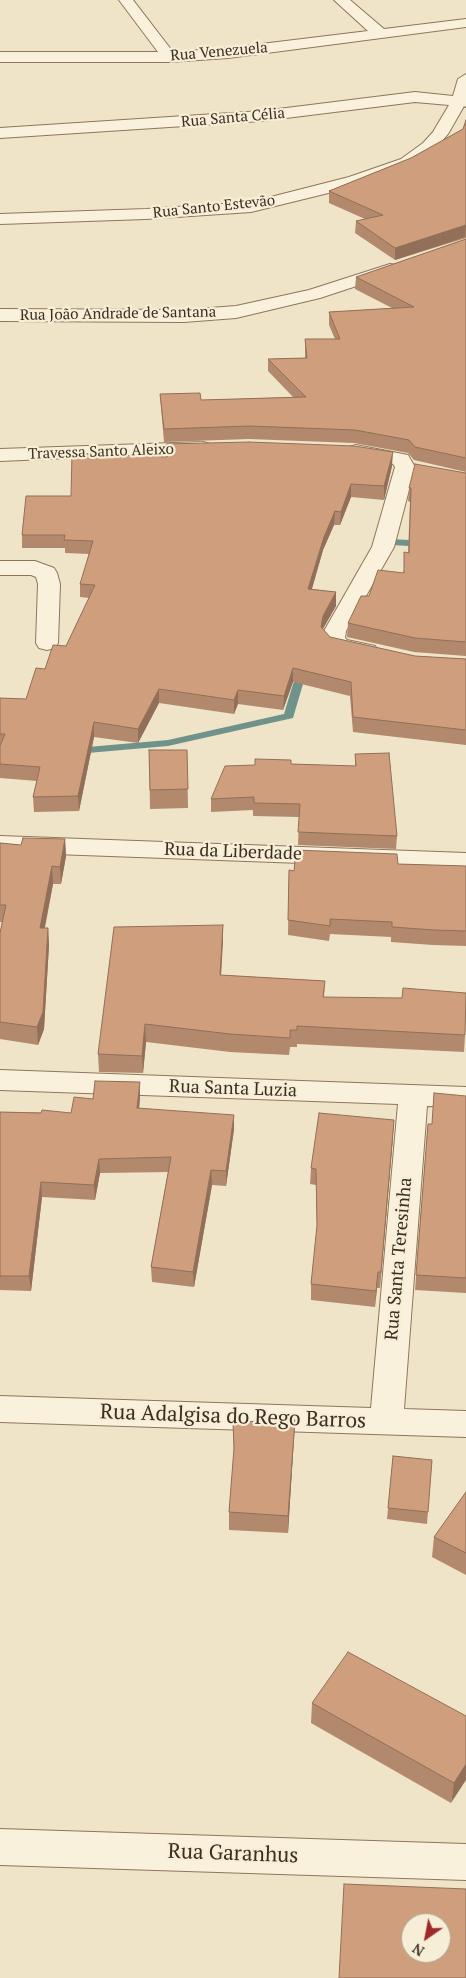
<!DOCTYPE html>
<meta charset="utf-8">
<style>
body{margin:0}
#map{position:relative;width:466px;height:1978px;overflow:hidden;background:#f0e4c8;font-family:"PT Serif",serif}
canvas{display:block}
.north{position:absolute;left:401px;top:1913px;width:50px;height:50px;box-sizing:border-box;background:#f7eed8;border:1px solid #ada18e;border-radius:50%;rotate:213deg;font-size:14px;font-weight:700;line-height:20px;text-align:center;color:#3d2e20}
.north::after{content:'';display:block;margin:auto;width:18px;height:22px;background:#9e2a2b;clip-path:polygon(50% 0,100% 100%,50% 72%,0 100%)}
</style>
<div id="map">
<canvas width="466" height="1978"></canvas>
<div class="north">N</div>
</div>
<script>
const ctx = document.querySelector('canvas').getContext('2d');
ctx.lineJoin = 'round';
const shape = rows => new Path2D(rows.map(r => 'M' + r).join(''));
function fill(path, color) { ctx.fillStyle = color; ctx.fill(path, 'evenodd'); }
function stroke(path, color, width, dash) { ctx.strokeStyle = color; ctx.lineWidth = width; ctx.lineCap = dash ? 'butt' : 'round'; ctx.setLineDash(dash || []); ctx.stroke(path); }
function label(font, color, halo, rows, align = 'center') {
  ctx.font = font + ' "PT Serif",serif'; ctx.lineWidth = 4.5; ctx.setLineDash([]); ctx.textBaseline = 'middle'; ctx.strokeStyle = halo; ctx.fillStyle = color; for (const [text, x, y, turn = 0] of rows) {
    ctx.save(); ctx.translate(x, y); ctx.rotate((+turn || 0) * Math.PI / 180); ctx.textAlign = isNaN(turn) ? turn : align; if (halo) ctx.strokeText(text, 0, 0); ctx.fillText(text, 0, 0); ctx.restore();
  }
}
fill(shape([
 [391,539,426,541,431,544,426,547,392,545,379,549,374,546,391,539],
 [306,666,311,669,303,684,293,718,168,746,76,754,70,751,76,748,168,740,284,714,293,684,302,667,306,666]
]), '#6f938a');
const street = shape([
 [119,0,133,0,173,52,228,48,368,31,334,0,350,0,384,29,466,19,466,27,228,58,169,62,0,62,0,52,158,52,119,0],
 [466,74,466,107,464,106,448,134,435,149,413,165,361,185,251,212,146,219,0,224,0,214,146,209,251,202,349,177,401,159,423,143,433,132,449,105,415,102,262,121,0,138,0,128,262,111,415,92,453,96,458,79,466,74],
 [390,264,396,265,399,269,396,273,320,298,236,318,184,322,0,321,0,309,184,310,236,306,309,290,390,264],
 [203,442,210,444,213,448,210,452,0,461,0,449,203,442],
 [356,445,408,455,415,467,394,547,346,631,345,638,347,640,375,646,378,651,375,656,367,658,331,650,322,640,324,631,372,547,395,467,393,464,349,455,346,451,349,447,356,445],
 [0,561,35,561,54,568,57,573,60,584,58,643,55,648,47,650,39,648,36,643,38,584,36,577,31,575,0,575,0,561],
 [0,836,466,853,466,869,0,852,0,836],
 [0,1070,466,1087,466,1107,427,1106,404,1409,466,1411,466,1437,0,1422,0,1396,371,1408,398,1104,0,1090,0,1070],
 [0,1829,466,1844,466,1880,0,1865,0,1829]
]);
stroke(street, '#8d765c', 2);
fill(street, '#faf1dc');
fill(shape([
 [466,120,466,238,395,260,355,233,356,221,365,219,329,203,329,191,411,158,463,129],
 [466,239,466,472,414,460,408,453,354,443,249,439,164,442,161,407,160,394,201,400,293,397,268,371,268,359,305,358,305,339,335,339,329,325,329,312,392,308,355,289,356,277],
 [166,444,392,466,384,500,351,497,340,525,334,525,323,550,312,589,336,592,336,606,323,629,330,637,415,656,466,659,466,745,353,732,350,696,293,682,283,710,238,704,234,714,159,703,138,743,94,737,79,811,34,812,33,797,37,781,0,778,0,698,26,699,45,669,66,646,89,598,80,597,80,584,89,554,65,553,65,548,22,548,22,535,71,496,166,457],
 [466,473,466,656,414,652,347,637,348,623,369,596,403,573,408,553,410,502,408,501,409,488],
 [149,750,187,750,188,808,150,809],
 [355,754,397,836,396,849,298,845,299,817,253,816,253,810,211,812,211,799,291,764,355,766],
 [65,839,66,856,61,884,53,884,45,928,48,928,49,945,44,1029,38,1045,0,1039,0,933,2,922,0,922,0,843,21,845],
 [398,864,466,866,466,946,433,945,391,942,391,937,330,934,329,941,288,935,289,870,294,871],
 [223,925,221,975,325,981,324,997,465,1035,464,1052,297,1044,297,1047,290,1047,289,1055,230,1052,146,1042,143,1073,99,1072,98,1054],
 [466,1096,466,1293,415,1290,428,1124,432,1124],
 [140,1097,139,1108,234,1129,226,1186,212,1185,194,1287,152,1282,151,1267,168,1172,100,1173,95,1200,42,1197,31,1291,0,1290,0,1112,71,1113,93,1099],
 [393,1136,380,1288,377,1288,375,1307,311,1300,311,1284,317,1232,316,1185,310,1184,311,1168],
 [295,1420,288,1533,229,1530,229,1512,234,1455,233,1422],
 [393,1456,432,1460,427,1524,387,1519],
 [466,1492,466,1575,432,1557,434,1537],
 [312,1703,466,1716,451,1803,311,1723]
]), '#b2896c');
fill(shape([
 [466,225,465,237,395,260,395,248],
 [393,452,392,466,384,500,384,486],
 [351,484,351,497,340,525,341,512],
 [335,511,334,525,323,550,308,602,308,589,324,537],
 [336,592,336,606,322,630,321,627,323,616],
 [293,668,293,682,283,710,284,696],
 [159,689,159,703,138,743,138,729],
 [238,690,238,704,234,714,234,700],
 [94,722,94,737,79,811,78,796],
 [65,839,66,856,61,884,60,867],
 [52,866,53,884,41,945,40,928],
 [223,925,223,942,220,992,220,975],
 [48,928,49,945,44,1029,38,1045,37,1027],
 [145,1024,146,1042,143,1073,142,1056],
 [140,1082,140,1097,138,1122,137,1108],
 [234,1115,234,1129,226,1186,226,1171],
 [394,1120,393,1136,380,1288,381,1272],
 [99,1159,100,1173,95,1200,94,1185],
 [211,1170,212,1185,194,1287,193,1272],
 [41,1182,42,1197,31,1291,29,1276],
 [378,1272,377,1288,375,1307,376,1291],
 [295,1420,294,1438,288,1533,288,1516],
 [466,1764,466,1780,451,1803,454,1783]
]), '#916f58');
const building = shape([
 [466,120,466,225,395,248,356,221,383,215,329,191,411,158,463,129,466,120],
 [466,239,466,458,415,447,409,440,355,430,249,426,164,429,160,394,200,393,201,400,306,397,268,359,307,358,305,339,340,339,329,312,414,307,356,277,466,239],
 [249,442,354,446,393,452,384,486,351,484,341,512,335,511,324,537,308,589,336,592,323,616,321,627,330,637,415,656,466,659,466,730,353,717,351,682,293,668,284,696,238,690,234,700,159,689,138,729,94,722,78,796,33,797,40,767,0,764,0,746,5,734,0,734,0,698,26,699,36,668,45,669,53,645,66,646,95,585,80,584,93,541,64,540,65,535,22,535,26,496,71,496,72,453,167,457,166,444,249,442],
 [415,464,466,473,466,642,415,638,348,623,361,596,369,596,378,570,404,573,404,552,409,553,411,488,409,488,415,464],
 [149,750,187,750,188,789,150,790,149,750],
 [389,753,397,836,298,832,300,804,254,803,254,797,211,799,225,766,255,765,255,759,291,760,291,764,356,766,355,754,389,753],
 [23,838,65,839,60,867,52,866,40,928,48,928,43,1012,37,1027,0,1022,0,933,6,905,0,905,0,843,21,845,23,838],
 [296,850,397,854,398,864,466,866,466,931,434,930,392,927,392,922,330,919,330,926,288,920,289,870,294,871,296,850],
 [223,925,220,975,325,981,323,997,402,998,403,988,466,993,465,1035,297,1026,297,1030,290,1030,290,1038,230,1034,145,1024,142,1056,98,1054,114,927,223,925],
 [95,1081,140,1082,137,1108,234,1115,226,1171,211,1170,193,1272,151,1267,171,1157,99,1159,94,1185,41,1182,29,1276,0,1276,0,1112,41,1113,42,1110,71,1113,74,1097,93,1099,95,1081],
 [434,1093,466,1096,466,1278,416,1275,428,1124,432,1124,434,1093],
 [319,1113,394,1120,381,1272,378,1272,376,1291,311,1284,317,1225,316,1169,311,1168,319,1113],
 [295,1420,288,1516,229,1512,234,1448,233,1422,295,1420],
 [393,1456,432,1460,428,1512,388,1508,393,1456],
 [466,1492,466,1553,434,1537,466,1492],
 [348,1652,466,1716,466,1764,454,1783,312,1703,348,1652],
 [344,1884,466,1889,466,1978,339,1978,344,1884],
 [411,1923,441,1923,441,1953,411,1953,411,1923]
]);
fill(building, '#cf9f7d');
stroke(building, '#916f58', 1);
label('15px', '#3d2e20', '#f7eed8', [
 ["Rua Venezuela",219,52,-5],
 ["Rua Santa Célia",233,118,-5],
 ["Rua Santo Estevão",214,207,-6],
 ["Rua João Andrade de Santana",118,314,-1],
 ["Travessa Santo Aleixo",101,452,-2]
]);
label('18px', '#3d2e20', '#f7eed8', [
 ["Rua da Liberdade",233,852,2],
 ["Rua Santa Luzia",233,1089,2],
 ["Rua Santa Teresinha",399,1259,-85]
]);
label('21px', '#3d2e20', '#f7eed8', [
 ["Rua Adalgisa do Rego Barros",233,1417,2],
 ["Rua Garanhus",233,1854,2]
]);
</script>
